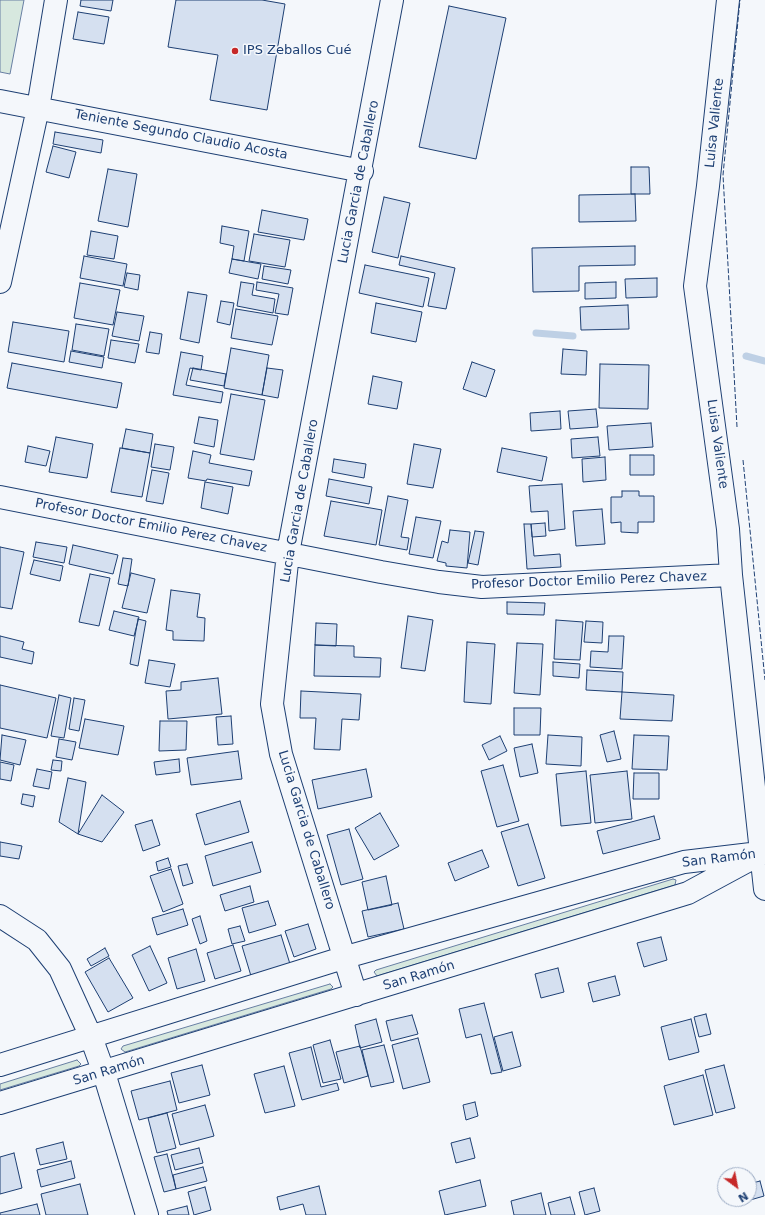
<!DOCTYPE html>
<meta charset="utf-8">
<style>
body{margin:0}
#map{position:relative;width:765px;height:1215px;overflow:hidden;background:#f4f7fb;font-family:"DejaVu Sans",sans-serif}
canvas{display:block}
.north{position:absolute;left:717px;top:1167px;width:40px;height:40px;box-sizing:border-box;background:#f4f7fb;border:1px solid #9eadc5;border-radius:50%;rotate:148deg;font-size:11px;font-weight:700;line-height:16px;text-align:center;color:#1d3f73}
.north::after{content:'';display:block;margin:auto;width:14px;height:18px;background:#c62828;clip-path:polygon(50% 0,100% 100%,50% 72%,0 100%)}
</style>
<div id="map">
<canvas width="765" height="1215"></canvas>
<div class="north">N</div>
</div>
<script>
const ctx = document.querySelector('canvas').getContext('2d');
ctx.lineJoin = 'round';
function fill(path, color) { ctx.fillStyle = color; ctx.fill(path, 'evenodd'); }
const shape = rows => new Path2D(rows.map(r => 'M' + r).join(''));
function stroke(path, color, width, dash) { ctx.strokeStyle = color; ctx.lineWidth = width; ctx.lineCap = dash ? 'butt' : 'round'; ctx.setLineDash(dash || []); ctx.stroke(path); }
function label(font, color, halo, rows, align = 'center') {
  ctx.font = font + ' "DejaVu Sans",sans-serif'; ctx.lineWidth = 3; ctx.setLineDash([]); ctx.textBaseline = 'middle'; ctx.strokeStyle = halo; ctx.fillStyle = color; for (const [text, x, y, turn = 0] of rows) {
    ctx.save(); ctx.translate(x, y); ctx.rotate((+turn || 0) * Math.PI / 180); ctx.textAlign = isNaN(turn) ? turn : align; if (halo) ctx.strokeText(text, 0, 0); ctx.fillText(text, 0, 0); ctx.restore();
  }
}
const green = shape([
 [0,0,24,0,10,74,0,72,0,0],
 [673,879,676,880,675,885,377,976,374,972,376,970,673,879],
 [330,984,333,987,331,989,125,1052,121,1049,123,1046,330,984],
 [77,1060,81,1064,79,1066,0,1090,0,1084,77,1060]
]);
fill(green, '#d7e8df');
stroke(green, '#687fa3', 1);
stroke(shape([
 [536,333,573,336],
 [746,356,765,361]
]), '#bed0e5', 7);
const building = shape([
 [81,0,113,0,111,11,80,6,81,0],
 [176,0,262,0,285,4,267,110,210,100,218,55,168,47,176,0],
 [449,6,506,18,476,159,419,147,449,6],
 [78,12,109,17,104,44,73,39,78,12],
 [55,132,103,140,101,153,53,144,55,132],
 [53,146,76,152,69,178,46,172,53,146],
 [631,167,649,167,650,194,631,194,631,167],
 [108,169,137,174,128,227,98,221,108,169],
 [635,194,636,221,579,222,579,195,635,194],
 [384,197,410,203,398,258,372,252,384,197],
 [262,210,308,219,304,240,258,232,262,210],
 [222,226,249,231,244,261,232,259,234,246,220,243,222,226],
 [91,231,118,236,114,259,87,255,91,231],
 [254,234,290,240,285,267,249,261,254,234],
 [635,246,635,265,579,266,579,291,533,292,532,248,635,246],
 [84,256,127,264,123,286,80,278,84,256],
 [401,256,455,268,446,309,428,306,435,273,399,265,401,256],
 [232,259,261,264,258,279,229,273,232,259],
 [365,265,429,278,423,307,359,293,365,265],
 [264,266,291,270,288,284,262,279,264,266],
 [127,273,140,275,138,290,124,287,127,273],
 [657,278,657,297,626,298,625,279,657,278],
 [241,282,254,284,252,295,275,299,273,313,237,306,241,282],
 [257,282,293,288,288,315,275,313,279,294,256,290,257,282],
 [616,282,616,298,585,299,585,283,616,282],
 [80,283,120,290,113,325,74,318,80,283],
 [188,292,207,295,199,343,180,339,188,292],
 [221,301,234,303,230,325,217,322,221,301],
 [376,303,422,312,416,342,371,333,376,303],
 [628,305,629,329,581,330,580,307,628,305],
 [236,309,278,316,272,345,231,338,236,309],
 [117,312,144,316,139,341,112,336,117,312],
 [13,322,69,331,64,362,8,352,13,322],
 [76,324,109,329,104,356,72,350,76,324],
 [150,332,162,334,159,354,146,352,150,332],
 [111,340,139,344,135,363,108,358,111,340],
 [231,348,269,355,262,395,224,388,231,348],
 [563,349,587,351,586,375,561,374,563,349],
 [71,351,104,357,102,368,69,362,71,351],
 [181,352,203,356,201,370,190,368,186,385,223,392,221,403,173,395,181,352],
 [472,362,495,370,486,397,463,389,472,362],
 [12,363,122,383,117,408,7,388,12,363],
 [600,364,649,365,648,409,599,408,600,364],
 [193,368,226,374,224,386,190,380,193,368],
 [267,368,283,370,278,398,262,395,267,368],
 [373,376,402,382,397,409,368,404,373,376],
 [231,394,265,400,254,460,220,454,231,394],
 [596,409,598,427,570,429,568,411,596,409],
 [560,411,561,429,531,431,530,413,560,411],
 [199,417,218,420,214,447,194,443,199,417],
 [651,423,653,447,609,450,607,426,651,423],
 [126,429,153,434,150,453,122,448,126,429],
 [56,437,93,444,87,478,49,472,56,437],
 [598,437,600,456,572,458,571,439,598,437],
 [155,444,174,447,170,470,151,467,155,444],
 [414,444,441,449,433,488,407,484,414,444],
 [28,446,50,451,46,466,25,462,28,446],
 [120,448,150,453,142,497,111,492,120,448],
 [502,448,547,457,542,481,497,472,502,448],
 [193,451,211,455,209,463,252,471,249,486,207,479,206,481,188,478,193,451],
 [630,455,654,455,654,475,630,475,630,455],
 [605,457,606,480,583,482,582,459,605,457],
 [334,459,366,464,364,478,332,472,334,459],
 [152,470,169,473,163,504,146,501,152,470],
 [329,479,372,487,369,504,326,496,329,479],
 [205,482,233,487,228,514,201,508,205,482],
 [562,484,565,529,549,531,548,511,531,512,529,486,562,484],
 [622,491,639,491,639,496,654,496,654,522,638,522,638,533,621,532,621,522,611,523,611,497,622,497,622,491],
 [388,496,408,500,401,537,409,538,407,550,379,545,388,496],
 [331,501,382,510,376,545,324,536,331,501],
 [602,509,605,544,576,546,573,511,602,509],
 [416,517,441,521,433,558,409,554,416,517],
 [545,523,546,536,532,537,531,524,545,523],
 [524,524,531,524,534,556,560,554,561,567,527,569,524,524],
 [450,530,470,532,467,568,446,566,446,563,437,561,442,541,448,543,450,530],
 [475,531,484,532,478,565,468,563,475,531],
 [36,542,67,547,64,563,33,557,36,542],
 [73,545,118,555,113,574,69,564,73,545],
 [0,547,24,552,12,609,0,607,0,547],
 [123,558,132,559,128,586,118,584,123,558],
 [34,560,63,566,60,581,30,574,34,560],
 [131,573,155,579,147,613,122,608,131,573],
 [90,574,110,578,99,626,79,622,90,574],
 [171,590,200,594,197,617,205,618,204,641,173,640,173,631,166,630,171,590],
 [507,602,545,603,544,615,507,614,507,602],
 [114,611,139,617,134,636,109,630,114,611],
 [408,616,433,620,425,671,401,668,408,616],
 [138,619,146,621,138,666,130,664,138,619],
 [556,620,583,622,580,660,554,659,556,620],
 [586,621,603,622,602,643,584,642,586,621],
 [316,623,337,624,336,646,315,645,316,623],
 [0,636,24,642,22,649,34,652,32,664,0,657,0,636],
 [609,636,624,636,622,669,590,667,591,651,608,652,609,636],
 [467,642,495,644,491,704,464,702,467,642],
 [517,643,543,644,540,695,514,693,517,643],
 [315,645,354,646,354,657,381,658,380,677,314,676,315,645],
 [149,660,175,664,170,687,145,683,149,660],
 [553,662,580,664,579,678,553,676,553,662],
 [587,670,623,672,622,692,586,690,587,670],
 [218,678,222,714,168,719,166,691,181,690,181,682,218,678],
 [0,685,56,698,47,738,0,728,0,685],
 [301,691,361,694,359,720,342,719,340,750,314,749,316,718,300,718,301,691],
 [622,692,674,695,672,721,620,719,622,692],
 [59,695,71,698,64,738,51,736,59,695],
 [74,698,85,700,79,731,69,729,74,698],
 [514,708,541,708,540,735,514,735,514,708],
 [231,716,233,744,218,745,216,717,231,716],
 [85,719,124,726,118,755,79,748,85,719],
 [160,721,187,721,186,750,159,751,160,721],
 [614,731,621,759,607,762,600,735,614,731],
 [2,735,26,740,20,765,0,760,2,735],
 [548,735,582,737,581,766,546,764,548,735],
 [634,735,669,736,667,770,632,769,634,735],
 [500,736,507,751,489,760,482,745,500,736],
 [59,739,76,742,72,760,56,757,59,739],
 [532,744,538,773,520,777,514,748,532,744],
 [238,751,242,779,191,785,187,758,238,751],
 [179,759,180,772,156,775,154,762,179,759],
 [53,760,62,761,61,771,51,770,53,760],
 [0,762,14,765,11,781,0,779,0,762],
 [503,765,519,821,497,827,481,771,503,765],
 [37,769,52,772,49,789,33,786,37,769],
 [366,769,372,797,318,809,312,780,366,769],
 [586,771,591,823,561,826,556,774,586,771],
 [627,771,632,819,595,823,590,775,627,771],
 [634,773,659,773,659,799,633,799,634,773],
 [68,778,86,782,78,834,59,822,68,778],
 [23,794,35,796,33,807,21,804,23,794],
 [102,795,124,812,102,842,78,834,102,795],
 [240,801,249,832,205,845,196,814,240,801],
 [380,813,399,846,374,860,355,828,380,813],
 [654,816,660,839,603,854,597,831,654,816],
 [152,820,160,845,143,851,135,825,152,820],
 [528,824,545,878,518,886,501,832,528,824],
 [349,829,363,879,341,885,327,835,349,829],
 [0,842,22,846,19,859,0,856,0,842],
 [252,842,261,872,213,886,205,856,252,842],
 [482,850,489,867,455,881,448,863,482,850],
 [168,858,171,867,158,871,156,862,168,858],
 [187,864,193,883,183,886,178,866,187,864],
 [171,869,183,904,163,912,150,876,171,869],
 [386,876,392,905,368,910,362,882,386,876],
 [250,886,254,902,225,911,220,895,250,886],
 [268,901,276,925,249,933,242,908,268,901],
 [398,903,404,929,368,937,362,911,398,903],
 [183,909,188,925,157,935,152,918,183,909],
 [200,916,207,941,200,944,192,919,200,916],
 [308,924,316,949,294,957,285,931,308,924],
 [240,926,245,941,232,944,228,929,240,926],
 [281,935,290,964,251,976,242,946,281,935],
 [661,937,667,960,644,967,637,943,661,937],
 [233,945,241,971,215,979,207,953,233,945],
 [150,946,167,983,149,991,132,955,150,946],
 [105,948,109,956,91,966,87,959,105,948],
 [196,949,205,981,177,989,168,958,196,949],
 [109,958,133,998,108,1012,85,972,109,958],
 [558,968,564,992,541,998,535,974,558,968],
 [615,976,620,995,593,1002,588,983,615,976],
 [484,1003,502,1072,491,1074,481,1034,466,1038,459,1009,484,1003],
 [706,1014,711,1034,699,1037,694,1017,706,1014],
 [412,1015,418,1034,391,1041,386,1021,412,1015],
 [376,1019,382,1042,360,1048,355,1025,376,1019],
 [691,1019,699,1052,669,1060,661,1027,691,1019],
 [512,1032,521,1066,503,1071,494,1037,512,1032],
 [418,1038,430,1082,403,1089,392,1045,418,1038],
 [330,1040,341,1079,323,1083,313,1045,330,1040],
 [384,1045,394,1082,371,1087,362,1050,384,1045],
 [360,1046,368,1076,344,1083,336,1052,360,1046],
 [311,1047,321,1087,337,1083,339,1090,302,1100,289,1053,311,1047],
 [202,1065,210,1095,179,1103,171,1073,202,1065],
 [724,1065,735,1108,716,1113,705,1070,724,1065],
 [284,1066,295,1106,265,1113,254,1074,284,1066],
 [703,1075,713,1115,674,1125,664,1086,703,1075],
 [170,1081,177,1110,139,1120,131,1091,170,1081],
 [475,1102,478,1116,466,1120,463,1105,475,1102],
 [205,1105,214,1136,180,1145,172,1114,205,1105],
 [167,1113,176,1148,157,1153,148,1118,167,1113],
 [470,1138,475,1158,456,1163,451,1143,470,1138],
 [63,1142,67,1159,40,1165,36,1149,63,1142],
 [199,1148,203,1163,175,1170,171,1155,199,1148],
 [14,1153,22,1188,0,1194,0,1157,14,1153],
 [167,1154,176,1189,164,1192,154,1157,167,1154],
 [71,1161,75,1178,41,1187,37,1170,71,1161],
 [203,1167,207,1181,176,1189,173,1175,203,1167],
 [480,1180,486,1206,445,1215,439,1191,480,1180],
 [760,1181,764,1196,733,1205,731,1199,749,1199,749,1184,760,1181],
 [80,1184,88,1215,46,1215,41,1194,80,1184],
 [319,1186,326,1215,306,1215,303,1204,280,1210,277,1197,319,1186],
 [205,1187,211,1210,194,1215,188,1192,205,1187],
 [594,1188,600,1211,585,1215,579,1192,594,1188],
 [541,1193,546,1215,514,1215,511,1201,541,1193],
 [570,1197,575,1215,551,1215,548,1203,570,1197],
 [37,1204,40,1215,0,1215,0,1213,37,1204],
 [187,1206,189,1215,168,1215,167,1211,187,1206]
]);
fill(building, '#d5e0f0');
stroke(building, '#1d3f73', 1);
const minor = shape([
 [728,0,708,186,695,286,728,529,731,575,765,889],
 [0,101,362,171],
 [0,282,38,108,56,0],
 [0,497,381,572,439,582,482,587,731,575],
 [0,916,37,940,60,969,91,1037,104,1073,147,1215],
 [356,995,281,754,272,704,288,553,392,0],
 [0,1065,346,957,684,862,751,854],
 [0,1103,688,893,762,853]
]);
stroke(minor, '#1d3f73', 24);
stroke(minor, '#f4f7fb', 22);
stroke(shape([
 [737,427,723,175,740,0],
 [743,460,765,680]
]), '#1d3f73', 1, [5, 2]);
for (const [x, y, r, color] of [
 [235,51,4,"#c62828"]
]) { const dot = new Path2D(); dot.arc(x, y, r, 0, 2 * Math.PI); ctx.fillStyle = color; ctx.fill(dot); stroke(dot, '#f4f7fb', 1.5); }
label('13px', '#1d3f73', '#f4f7fb', [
 ["IPS Zeballos Cué",243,51]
], 'left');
label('13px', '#1d3f73', '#f4f7fb', [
 ["Luisa Valiente",715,123,-84],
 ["Teniente Segundo Claudio Acosta",181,135,11],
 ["Lucia Garcia de Caballero",359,182,-79],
 ["Luisa Valiente",717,444,82],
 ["Lucia Garcia de Caballero",300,501,-80],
 ["Profesor Doctor Emilio Perez Chavez",151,526,11],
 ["Profesor Doctor Emilio Perez Chavez",589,581,-2],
 ["Lucia Garcia de Caballero",306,830,73],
 ["San Ramón",719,859,-7],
 ["San Ramón",419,976,-17],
 ["San Ramón",109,1071,-17]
]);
</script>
